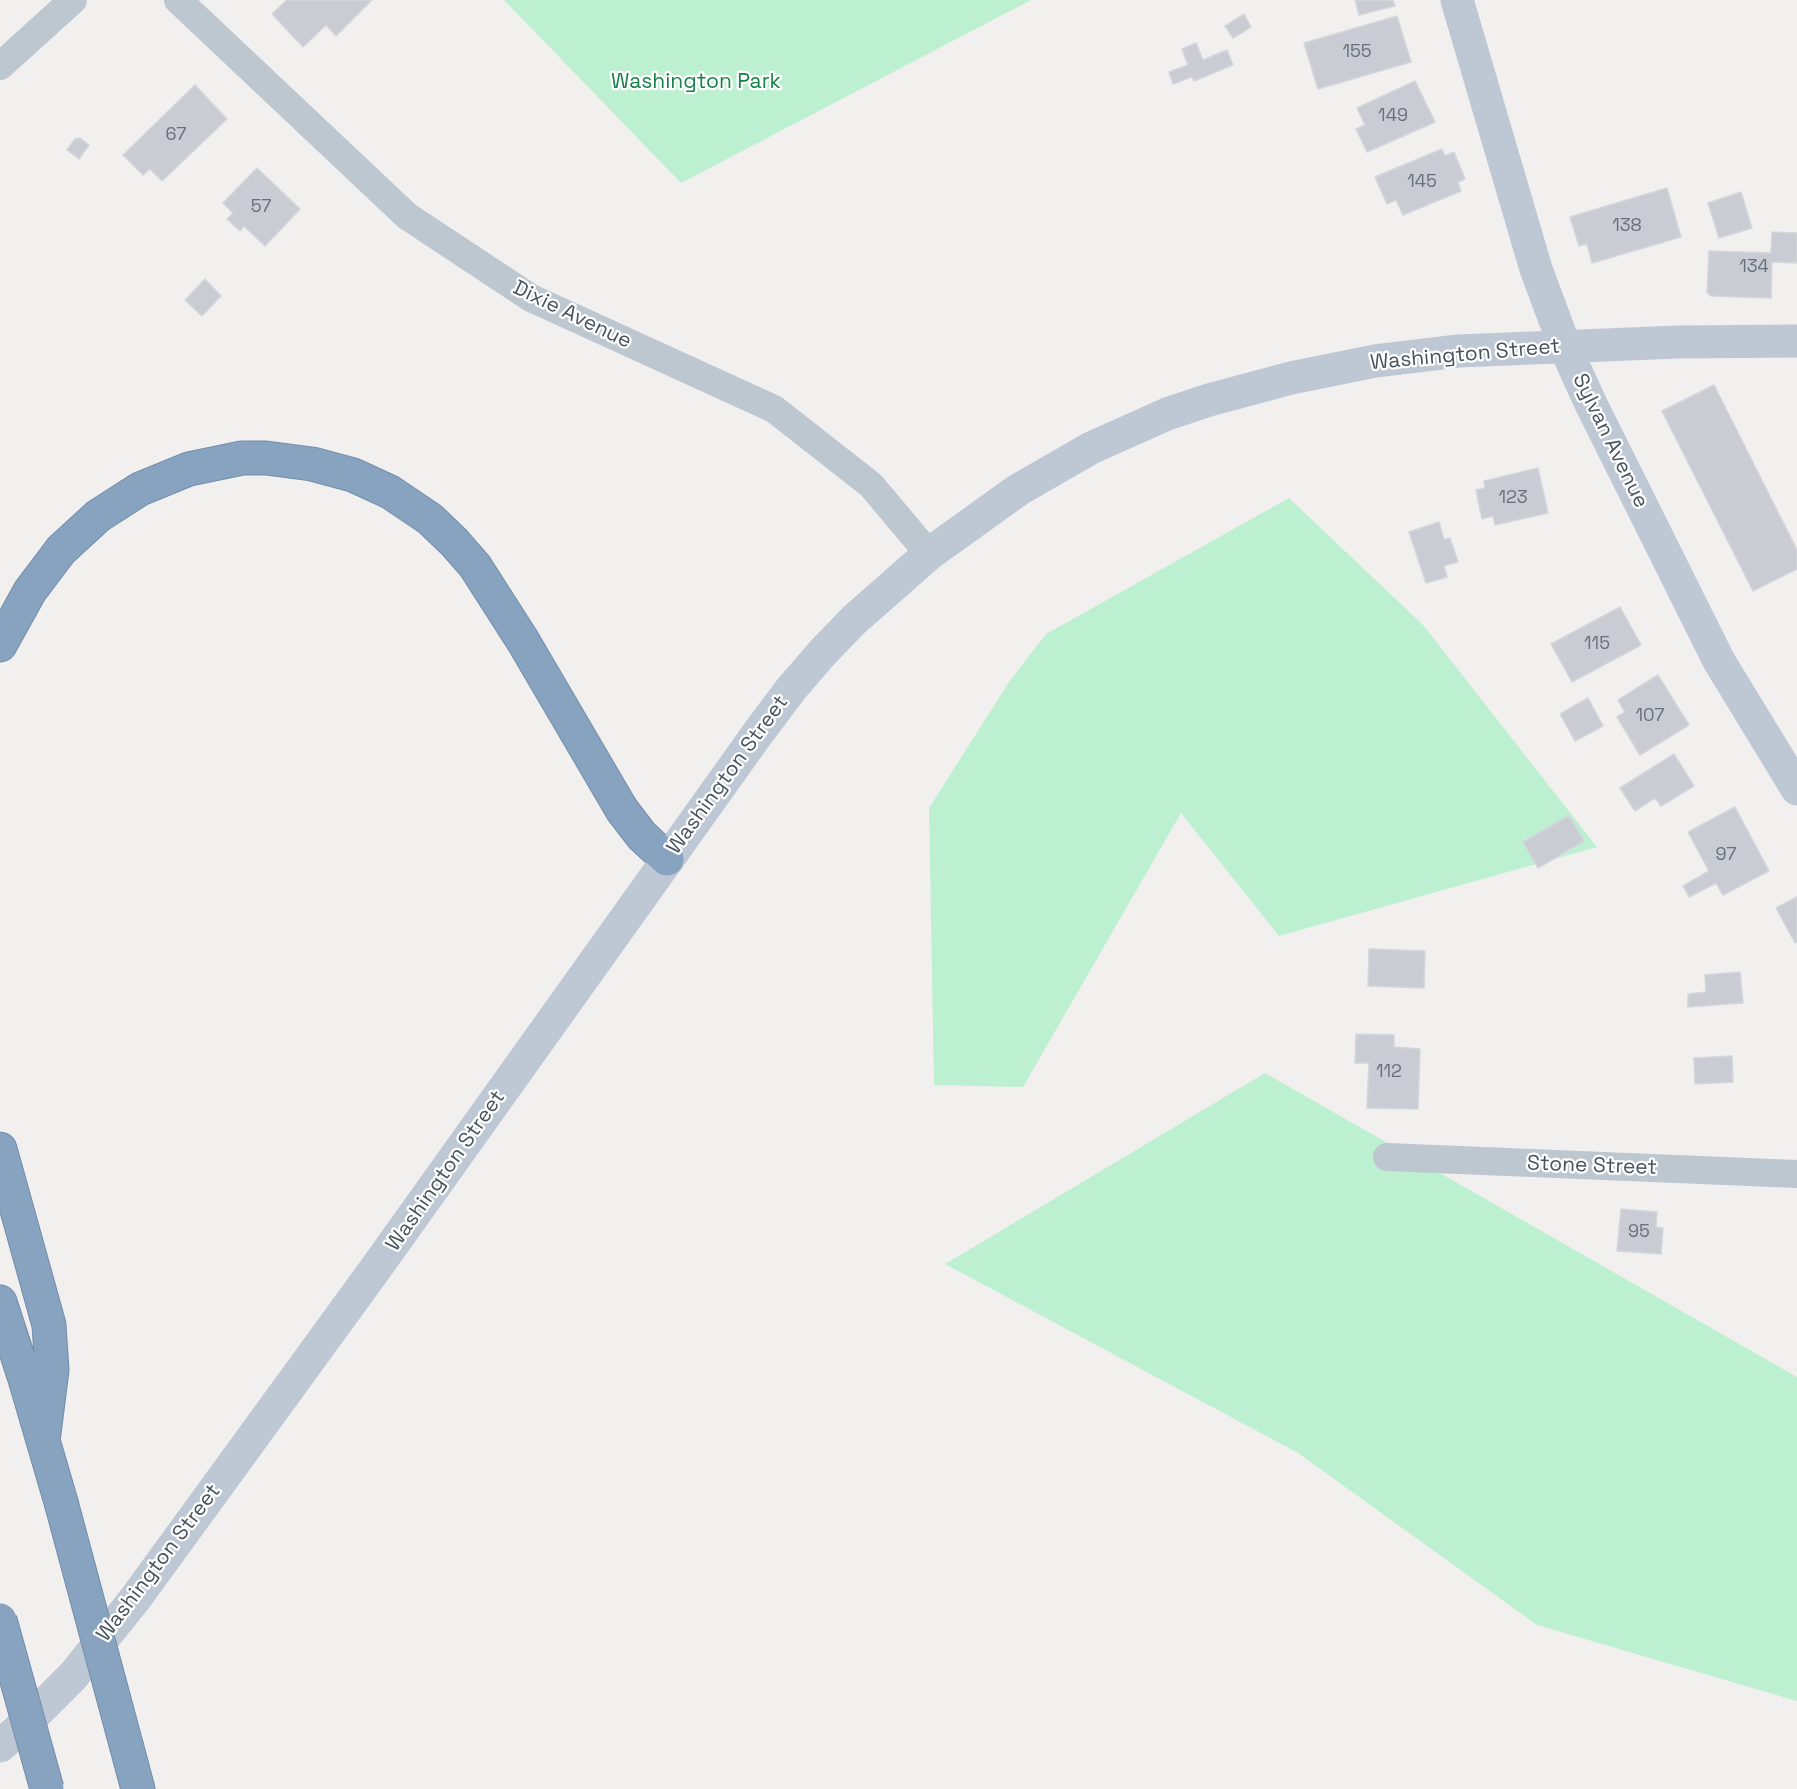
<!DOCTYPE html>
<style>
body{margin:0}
canvas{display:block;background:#f2efef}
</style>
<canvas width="1797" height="1789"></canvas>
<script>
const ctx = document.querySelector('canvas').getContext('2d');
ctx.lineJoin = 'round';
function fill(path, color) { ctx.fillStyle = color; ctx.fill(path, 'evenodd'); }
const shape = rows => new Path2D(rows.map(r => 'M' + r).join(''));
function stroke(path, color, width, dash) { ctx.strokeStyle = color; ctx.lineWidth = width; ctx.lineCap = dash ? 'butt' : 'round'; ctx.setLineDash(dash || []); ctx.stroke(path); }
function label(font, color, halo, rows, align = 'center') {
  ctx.font = font + ' "Space Grotesk",sans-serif'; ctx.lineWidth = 4.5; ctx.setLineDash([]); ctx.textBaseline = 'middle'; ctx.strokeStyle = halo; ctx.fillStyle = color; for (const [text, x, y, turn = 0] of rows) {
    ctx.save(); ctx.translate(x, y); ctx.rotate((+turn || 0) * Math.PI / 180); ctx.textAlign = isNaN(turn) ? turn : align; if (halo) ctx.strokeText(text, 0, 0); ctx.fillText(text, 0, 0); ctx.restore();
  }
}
fill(shape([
 [504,0,1031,0,681,183],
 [1289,498,1423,625,1597,847,1279,936,1181,813,1023,1087,934,1085,929,808,1009,682,1046,634],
 [1265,1073,1797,1377,1797,1701,1537,1625,1298,1453,945,1264]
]), '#bdf0d0');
const building = shape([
 [287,0,372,0,336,36,326,25,303,47,272,14,287,0],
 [1355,0,1393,0,1395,6,1359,15,1355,0],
 [1244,14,1251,27,1233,38,1225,26,1244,14],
 [1397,16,1411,62,1318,89,1304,43,1397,16],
 [1196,43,1203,60,1227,50,1233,65,1194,81,1192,77,1173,84,1169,72,1188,65,1182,49,1196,43],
 [1415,81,1435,122,1367,152,1356,129,1365,125,1357,108,1415,81],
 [195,85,227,119,162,181,150,169,143,175,123,155,195,85],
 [80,138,89,145,79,159,67,150,75,139,80,138],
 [1442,149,1445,156,1454,152,1465,179,1458,182,1461,191,1403,215,1396,200,1387,204,1375,177,1442,149],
 [257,168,300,209,265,246,244,226,240,231,227,219,233,213,223,203,257,168],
 [1667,188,1681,237,1592,263,1587,244,1579,246,1570,217,1667,188],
 [1741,192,1752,228,1719,238,1708,203,1741,192],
 [1772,232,1797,233,1797,263,1772,262,1771,298,1711,296,1707,292,1709,251,1771,253,1772,232],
 [205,279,221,296,202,316,185,300,205,279],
 [1714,385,1797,550,1797,569,1753,591,1662,411,1714,385],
 [1538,468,1548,513,1495,525,1493,516,1482,519,1476,490,1485,488,1484,481,1538,468],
 [1439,522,1444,540,1450,538,1458,562,1444,566,1447,577,1426,583,1409,532,1439,522],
 [1620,607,1641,645,1572,682,1551,644,1620,607],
 [1658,675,1689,725,1640,755,1617,717,1625,712,1618,700,1658,675],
 [1588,698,1603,726,1575,741,1560,714,1588,698],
 [1674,754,1694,786,1661,806,1655,798,1635,811,1620,788,1674,754],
 [1735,807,1769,871,1723,895,1716,883,1689,897,1683,886,1709,871,1688,832,1735,807],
 [1566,817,1570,817,1584,841,1538,868,1523,842,1566,817],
 [1797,897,1797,942,1795,943,1776,908,1797,897],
 [1369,949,1425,951,1424,988,1368,986,1369,949],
 [1740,972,1743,1003,1688,1007,1688,994,1706,992,1705,975,1740,972],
 [1356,1034,1394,1035,1394,1047,1420,1049,1418,1109,1367,1108,1369,1063,1355,1063,1356,1034],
 [1732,1056,1733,1082,1695,1084,1694,1058,1732,1056],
 [1621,1209,1657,1212,1656,1227,1663,1228,1661,1254,1617,1251,1621,1209]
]);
fill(building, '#c9ccd2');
stroke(building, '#d3d6db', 1.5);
const highway = shape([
 [0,645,30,591,61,550,98,516,140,489,189,469,242,458,266,458,312,464,353,475,390,492,430,519,454,542,475,566,523,641,622,810,642,836,667,859],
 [0,1149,49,1325,52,1370,43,1441],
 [0,1302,25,1379,61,1502],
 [127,1748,138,1789]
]);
stroke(highway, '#728eab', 35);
stroke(shape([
 [178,0,407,216,531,298,774,409,871,485,929,554],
 [0,66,73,0],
 [1387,1157,1797,1174]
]), '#bdc7cf', 28);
stroke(shape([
 [1457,0,1536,269,1565,347,1590,402,1719,661,1797,789],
 [0,1746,25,1724,73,1676,135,1599,376,1268,758,733,791,689,823,652,854,620,929,554,1018,490,1091,448,1167,414,1209,400,1291,378,1375,361,1458,351,1678,342,1797,341]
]), '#bdc8d4', 33);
stroke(highway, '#87a3bf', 33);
const highwayBridge = shape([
 [61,1502,127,1748],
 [0,1620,47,1789]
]);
stroke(highwayBridge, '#728eab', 35, []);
stroke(highwayBridge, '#87a3bf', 33);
label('18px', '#68717a', null, [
 ["155",1357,52],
 ["149",1393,116],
 ["67",176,135],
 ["145",1422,182],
 ["57",261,207],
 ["138",1627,226],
 ["134",1754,267],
 ["123",1513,498],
 ["115",1597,644],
 ["107",1650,716],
 ["97",1726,855],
 ["112",1389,1072],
 ["95",1639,1232]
]);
label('21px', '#168149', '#fff', [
 ["Washington Park",696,82]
]);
label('21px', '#47535d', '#fff', [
 ["Dixie Avenue",572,315,26],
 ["Washington Street",1465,355,-5],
 ["Sylvan Avenue",1610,441,64],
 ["Washington Street",728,775,-54],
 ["Stone Street",1592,1166,2],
 ["Washington Street",446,1171,-55],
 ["Washington Street",159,1563,-53]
]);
</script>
